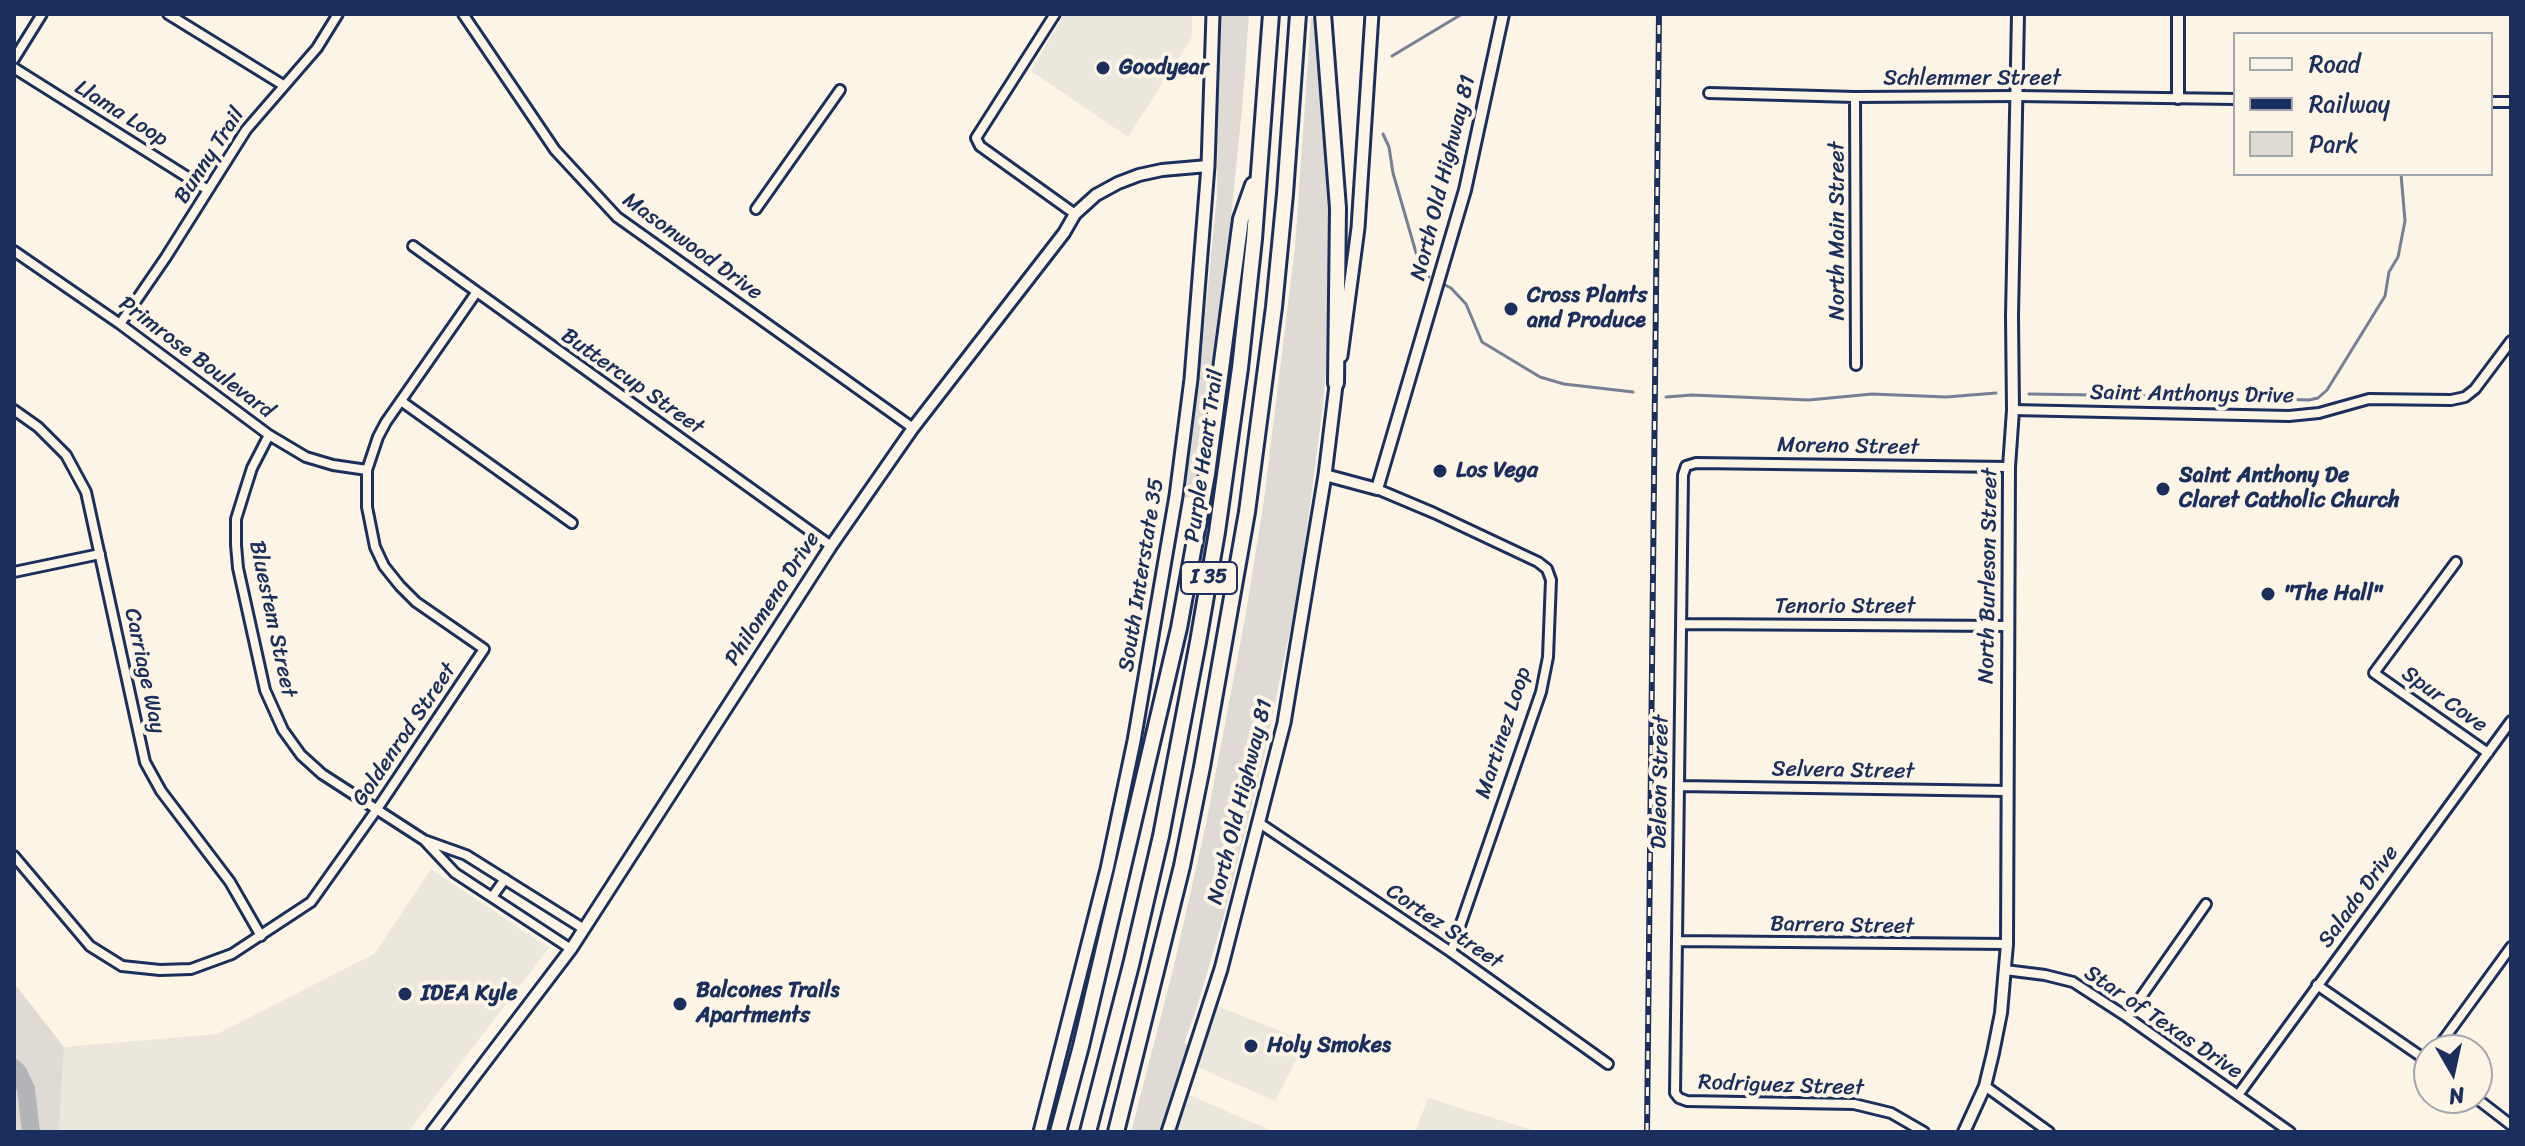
<!DOCTYPE html>
<style>
body{margin:0}
#map{position:relative;width:2525px;height:1146px;overflow:hidden;background:#fcf5e5;font-family:Sriracha,sans-serif}
canvas{display:block}
.frame{position:absolute;inset:0;border:16px solid #1b2f5e;pointer-events:none}
.legend{position:absolute;left:2233px;top:32px;width:260px;height:144px;box-sizing:border-box;background:#fcf5e5;border:2px solid #a2a6af;margin:0;padding:10px 14px;list-style:none;font-size:24px;color:#1b2f5e}
.legend li{display:flex;align-items:center;gap:16px;height:40px}
.legend b{width:40px;border:2px solid #a2a6af}
.north{position:absolute;left:2413px;top:1034px;width:80px;height:80px;box-sizing:border-box;background:#fcf5e5;border:2px solid #a2a6af;border-radius:50%;rotate:171deg;font-size:22px;font-weight:700;line-height:32px;text-align:center;color:#1b2f5e}
.north::after{content:'';display:block;margin:auto;width:28px;height:36px;background:#1b2f5e;clip-path:polygon(50% 0,100% 100%,50% 72%,0 100%)}
</style>
<div id="map">
<canvas width="2525" height="1146"></canvas>
<div class="frame"></div>
<ul class="legend">
<li><b style="height:10px;background:#fcf5e5"></b>Road</li>
<li><b style="height:10px;background:#1b2f5e"></b>Railway</li>
<li><b style="height:22px;background:#dfdbd4"></b>Park</li>
</ul>
<div class="north">N</div>
</div>
<script>
const ctx = document.querySelector('canvas').getContext('2d');
ctx.lineJoin = 'round';
function fill(path, color) { ctx.fillStyle = color; ctx.fill(path, 'evenodd'); }
const shape = rows => new Path2D(rows.map(r => 'M' + r).join(''));
function stroke(path, color, width, dash) { ctx.strokeStyle = color; ctx.lineWidth = width; ctx.lineCap = dash ? 'butt' : 'round'; ctx.setLineDash(dash || []); ctx.stroke(path); }
function label(font, color, halo, rows, align = 'center') {
  ctx.font = font + ' Sriracha,sans-serif'; ctx.lineWidth = 8; ctx.setLineDash([]); ctx.textBaseline = 'middle'; ctx.strokeStyle = halo; ctx.fillStyle = color; for (const [text, x, y, turn = 0] of rows) {
    ctx.save(); ctx.translate(x, y); ctx.rotate((+turn || 0) * Math.PI / 180); ctx.textAlign = isNaN(turn) ? turn : align; if (halo) ctx.strokeText(text, 0, 0); ctx.fillText(text, 0, 0); ctx.restore();
  }
}
fill(shape([
 [1064,14,1192,14,1192,37,1128,137,1031,71],
 [431,869,549,948,408,1132,59,1132,64,1047,217,1034,374,954],
 [1215,1005,1306,1041,1275,1101,1195,1066],
 [1187,1094,1274,1132,1174,1132],
 [1428,1098,1539,1132,1415,1132]
]), '#ece7dc');
fill(shape([
 [1218,14,1249,14,1243,99,1221,317,1194,496,1184,498,1139,760,1142,761,1112,888,1110,887,1140,740,1172,565,1201,357,1217,195],
 [1311,18,1319,18,1331,146,1332,290,1323,405,1300,582,1264,756,1223,919,1197,1007,1184,1043,1188,1045,1159,1132,1131,1132,1173,970,1206,824,1245,618,1263,507,1295,247],
 [14,983,64,1047,59,1132,14,1132]
]), '#dfdbd4');
stroke(shape([
 [1392,56,1462,14],
 [1383,134,1389,147,1393,173,1421,270,1429,277],
 [1445,285,1451,288,1466,304,1482,342,1540,377,1564,384,1633,392],
 [2029,394,2227,397],
 [1666,397,1692,395,1809,400,1872,394,1946,397,1996,393],
 [2243,398,2309,400,2318,398,2327,390,2385,296,2389,272,2398,257,2405,221,2401,174]
]), '#767f94', 3);
stroke(shape([
 [14,1068,18,1072,26,1089,31,1132]
]), '#b2b4b8', 18);
const minor = shape([
 [168,14,283,85],
 [463,14,555,150,617,217,913,428],
 [1055,14,976,138,980,146,1075,214],
 [14,59,42,14],
 [14,68,208,190],
 [1709,93,1855,97,2017,96,2235,99],
 [1855,97,1856,365],
 [2491,102,2511,102],
 [756,209,840,90],
 [413,246,831,546],
 [14,251,120,324,269,435,306,457,333,465,367,470],
 [120,324,166,257,246,130,317,48,338,14],
 [401,401,572,523],
 [14,410,38,427,66,455,86,492,145,762,161,791,230,882,261,936],
 [2013,410,2289,416,2319,413,2369,399,2451,400,2465,397,2475,389,2511,341],
 [269,435,252,468,245,490,236,519,236,545,238,568,265,690,283,730,301,755,322,774,424,840,466,855,584,929],
 [1377,489,1434,513,1538,562,1547,569,1551,580,1548,657,1541,692,1451,952],
 [2456,562,2374,673,2488,753],
 [14,572,100,554],
 [1682,624,2008,626],
 [1679,786,2007,791],
 [1258,822,1451,952,1608,1064],
 [425,841,455,873,571,949],
 [14,856,90,946,122,966,160,970,191,969,232,954,311,902,377,809,484,649,416,602,400,586,384,566,375,547,367,507,367,470,378,437,386,422,476,293],
 [492,897,505,879],
 [1677,941,2007,944],
 [2005,970,2045,975,2073,982,2127,1017,2290,1132],
 [2317,985,2429,1062],
 [2127,1017,2206,904],
 [2436,1050,2511,947],
 [1985,1086,2049,1132],
 [2238,1095,2511,721],
 [2476,1098,2511,1125],
 [1924,1132,1891,1113,1854,1104,1687,1101,1679,1098,1675,1093,1683,475,1686,466,1696,463,2009,467]
]);
const tertiary = shape([
 [2178,98,2178,14],
 [1325,475,1377,489,1465,190,1503,14],
 [432,1132,571,949,831,546,913,428,1064,233,1075,214,1096,195,1118,183,1139,175,1162,170,1208,166],
 [1964,1132,1985,1086,1993,1053,2001,1013,2007,944,2009,467,2013,410,2012,316,2018,14]
]);
const secondary = shape([
 [1341,356,1358,228,1372,14],
 [1040,1132,1107,869,1134,741,1176,496,1191,379,1208,166,1213,14],
 [1168,1132,1221,969,1284,723,1325,475,1337,377]
]);
const motorway = shape([
 [1323,14,1338,208,1336,383],
 [1058,1132,1081,1046,1179,628,1207,474,1241,219,1253,185],
 [1088,1132,1131,965,1161,836,1198,642,1217,532,1240,368,1254,239,1271,14],
 [1116,1132,1182,866,1202,767,1247,512,1274,307,1285,194,1298,14]
]);
stroke(minor, '#1b2f5e', 14);
stroke(tertiary, '#1b2f5e', 16);
stroke(secondary, '#1b2f5e', 17);
stroke(motorway, '#1b2f5e', 20);
stroke(minor, '#fcf5e5', 8);
stroke(tertiary, '#fcf5e5', 10);
stroke(secondary, '#fcf5e5', 11);
stroke(motorway, '#fcf5e5', 14);
const rail = shape([
 [1647,1132,1659,14]
]);
stroke(rail, '#1b2f5e', 6);
stroke(rail, '#fcf5e5', 3, [9]);
for (const [x, y, r, color] of [
 [1103,68,8,"#1b2f5e"],
 [1511,309,8,"#1b2f5e"],
 [1440,471,8,"#1b2f5e"],
 [2163,489,8,"#1b2f5e"],
 [2268,594,8,"#1b2f5e"],
 [405,994,8,"#1b2f5e"],
 [680,1004,8,"#1b2f5e"],
 [1251,1046,8,"#1b2f5e"]
]) { const dot = new Path2D(); dot.arc(x, y, r, 0, 2 * Math.PI); ctx.fillStyle = color; ctx.fill(dot); stroke(dot, '#fcf5e5', 3); }
for (const [x, y, w] of [
 [1209,578,56]
]) { const box = new Path2D(); box.roundRect(x - w / 2, y - 16, w, 32, 6); ctx.fillStyle = '#fcf5e5'; ctx.fill(box); stroke(box, '#1b2f5e', 2); }
label('bold 20px', '#1b2f5e', null, [
 ["I 35",1209,578]
]);
label('bold 22px', '#1b2f5e', '#fcf5e5', [
 ["Goodyear",1119,68],
 ["Cross Plants",1527,296],
 ["and Produce",1527,321],
 ["Los Vega",1456,471],
 ["Saint Anthony De",2179,476],
 ["Claret Catholic Church",2179,501],
 ["\"The Hall\"",2284,594],
 ["Balcones Trails",696,991],
 ["Apartments",696,1016],
 ["IDEA Kyle",421,994],
 ["Holy Smokes",1267,1046]
], 'left');
label('22px', '#1b2f5e', '#fcf5e5', [
 ["Schlemmer Street",1972,79],
 ["Llama Loop",121,114,32],
 ["Bunny Trail",210,156,-57],
 ["North Old Highway 81",1444,178,-76],
 ["North Main Street",1838,231,-90],
 ["Masonwood Drive",692,247,36],
 ["Primrose Boulevard",196,358,37],
 ["Buttercup Street",632,382,35],
 ["Saint Anthonys Drive",2192,395,1],
 ["Moreno Street",1848,447,1],
 ["Purple Heart Trail",1205,456,-82],
 ["South Interstate 35",1142,575,-81],
 ["North Burleson Street",1989,576,-89],
 ["Philomena Drive",773,599,-57],
 ["Tenorio Street",1845,607],
 ["Bluestem Street",272,619,78],
 ["Carriage Way",144,671,78],
 ["Spur Cove",2444,700,35],
 ["Martinez Loop",1504,733,-72],
 ["Goldenrod Street",405,735,-56],
 ["Selvera Street",1843,771,1],
 ["Deleon Street",1661,782,-89],
 ["North Old Highway 81",1241,802,-76],
 ["Salado Drive",2359,897,-54],
 ["Barrera Street",1842,926,1],
 ["Cortez Street",1444,927,34],
 ["Star of Texas Drive",2163,1023,34],
 ["Rodriguez Street",1781,1086,2]
]);
</script>
